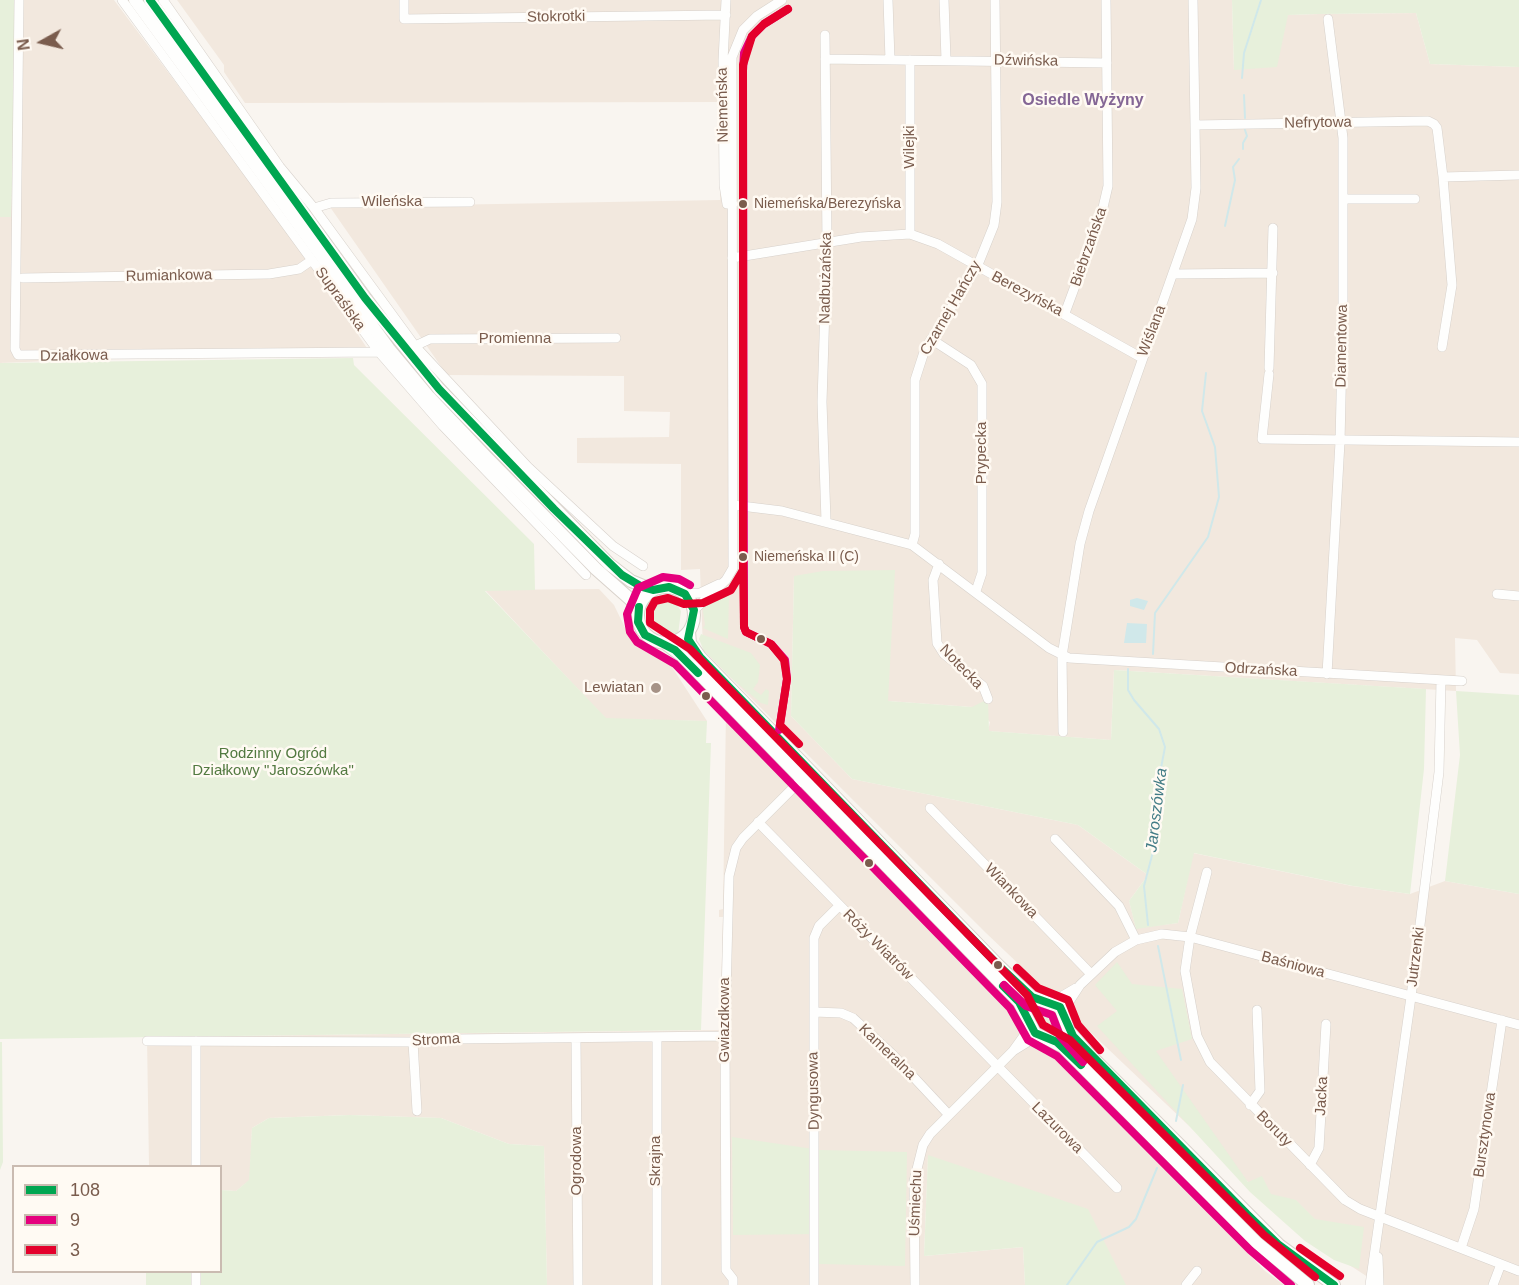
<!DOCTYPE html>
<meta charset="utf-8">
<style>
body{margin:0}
#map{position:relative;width:1519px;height:1285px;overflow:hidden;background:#f9f5f0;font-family:Helvetica,sans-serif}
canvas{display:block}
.legend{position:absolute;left:12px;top:1165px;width:210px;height:108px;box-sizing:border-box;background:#fffaf3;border:2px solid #cabbb1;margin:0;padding:8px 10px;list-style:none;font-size:18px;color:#7a5c4d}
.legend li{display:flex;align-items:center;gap:12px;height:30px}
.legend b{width:30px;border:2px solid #cabbb1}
.north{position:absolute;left:12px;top:12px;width:60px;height:60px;-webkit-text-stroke:4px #fffaf3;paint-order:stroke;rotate:262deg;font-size:16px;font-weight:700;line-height:24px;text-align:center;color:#7a5c4d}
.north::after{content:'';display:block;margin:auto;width:21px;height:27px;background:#7a5c4d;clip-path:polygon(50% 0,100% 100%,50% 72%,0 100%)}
</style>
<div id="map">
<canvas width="1519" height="1285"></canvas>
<ul class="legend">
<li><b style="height:8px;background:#00a651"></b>108</li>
<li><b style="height:8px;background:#e5007d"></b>9</li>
<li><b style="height:8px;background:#e4002b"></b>3</li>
</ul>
<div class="north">N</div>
</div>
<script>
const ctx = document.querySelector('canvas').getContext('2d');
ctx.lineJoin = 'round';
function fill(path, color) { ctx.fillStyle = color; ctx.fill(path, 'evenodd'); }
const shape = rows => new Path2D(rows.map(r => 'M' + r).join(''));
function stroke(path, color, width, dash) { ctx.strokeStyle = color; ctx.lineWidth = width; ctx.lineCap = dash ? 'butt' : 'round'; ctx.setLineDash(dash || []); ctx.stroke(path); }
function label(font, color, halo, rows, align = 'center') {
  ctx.font = font + ' Helvetica,sans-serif'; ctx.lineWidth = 5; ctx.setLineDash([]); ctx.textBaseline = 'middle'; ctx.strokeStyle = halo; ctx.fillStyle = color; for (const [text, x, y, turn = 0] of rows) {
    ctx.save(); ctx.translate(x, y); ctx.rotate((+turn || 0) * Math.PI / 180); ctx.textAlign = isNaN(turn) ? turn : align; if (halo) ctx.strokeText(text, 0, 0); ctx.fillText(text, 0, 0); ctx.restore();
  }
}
fill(shape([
 [18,0,114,0,298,246,367,348,0,363,0,217,11,217],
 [177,0,1232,0,1234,70,1288,15,1318,14,1416,13,1430,64,1519,67,1519,674,1500,673,1477,640,1455,638,1456,691,1114,670,1111,740,988,731,990,722,972,707,888,701,794,576,791,716,852,779,1078,825,1148,875,1129,901,1136,928,1178,923,1193,853,1352,886,1410,894,1445,881,1519,894,1519,1285,1380,1285,1305,1236,986,933,703,650,700,569,681,570,681,464,577,463,577,438,669,437,670,412,624,411,624,376,447,375,330,207,720,200,721,102,245,103,224,72,224,65],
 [599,589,614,605,628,634,668,661,707,721,606,719,485,590],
 [726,711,1265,1271,1284,1285,1125,1285,928,1157,924,1256,1023,1247,1025,1285,547,1285,544,1146,509,1144,441,1118,350,1115,269,1118,252,1128,250,1180,236,1191,221,1190,220,1166,149,1166,147,1037,720,1030,723,917,719,917,719,910,723,909]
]), '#f2e8de');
fill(shape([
 [0,0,18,0,11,217,0,217],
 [1232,0,1519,0,1519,67,1430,64,1416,13,1318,14,1288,15,1277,67,1234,70],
 [353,358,354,365,534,544,535,590,485,591,606,718,707,721,706,743,711,743,701,1030,0,1039,0,363],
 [895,570,888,701,972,707,988,699,989,731,1111,740,1114,670,1426,689,1424,769,1410,894,1353,886,1194,853,1178,923,1136,929,1129,901,1148,875,1078,825,852,779,791,716,794,576,823,571],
 [722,594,729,594,728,639,703,628,705,625,703,611,708,602],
 [661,595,673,599,681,611,678,635,673,636,661,635,651,623,646,603],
 [701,634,751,653,760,665,758,682,753,689,761,695,766,689,769,691,768,705,761,703,730,677,703,649,699,639],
 [1456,691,1519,695,1519,894,1445,881,1460,755],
 [1117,962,1132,984,1182,989,1192,1039,1156,1051,1248,1182,1262,1176,1271,1194,1296,1200,1315,1219,1364,1227,1359,1269,1334,1260,1305,1241,1250,1192,1097,1026,1117,1011,1095,985],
 '1035 1019a11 11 0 1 1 22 0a11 11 0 1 1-22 0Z',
 [0,1042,2,1042,3,1162,0,1170],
 [350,1115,441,1118,509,1144,544,1146,547,1285,146,1285,146,1272,220,1272,221,1190,236,1191,249,1180,252,1128,269,1118],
 [732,1137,820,1150,907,1152,905,1266,819,1264,819,1234,733,1235],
 [928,1155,1088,1209,1126,1285,1025,1285,1023,1247,924,1256]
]), '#e7f0db');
fill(shape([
 [1137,598,1148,601,1144,610,1130,606,1130,600],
 [1127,623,1147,624,1146,643,1124,643]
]), '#d0e8ea');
stroke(shape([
 [1242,78,1244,53,1261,0],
 [1244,95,1245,118],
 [1243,149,1243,143,1247,136,1245,130],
 [1225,226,1235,180,1233,167,1239,159],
 [1153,654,1155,613,1208,537,1219,497,1215,447,1202,411,1206,373],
 [1128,669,1128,690,1134,700,1159,729,1165,747,1154,805,1155,844,1144,886,1148,925],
 [1158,946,1181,1060],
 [1176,1121,1183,1085],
 [1067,1285,1097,1242,1129,1227,1136,1219,1157,1168]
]), '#d0e8ea', 2);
const street = shape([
 [19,0,15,349,18,355,379,352],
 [122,0,379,352,443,426,586,575],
 [163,0,280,167,314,208,415,346,528,467,613,546,643,566],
 [404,0,404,19,726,15],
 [726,0,723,61,724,185,727,204,733,204],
 [888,0,890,60],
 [944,0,946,60],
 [825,35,827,243,822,402,826,521],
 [825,59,1107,63],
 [910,60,910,234],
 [1195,125,1428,121,1434,124,1437,128,1443,177,1452,285,1442,347],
 [1443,177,1519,175],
 [1343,199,1415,199],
 [314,208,331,203,470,202],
 [732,258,861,237,910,234,938,244,1142,358],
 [1174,274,1273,273],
 [23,278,269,274,299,269,312,260],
 [1065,313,1101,216,1108,186,1106,0],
 [931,339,971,365,982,384,982,573,976,591],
 [415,346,430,339,616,338],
 [1269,368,1273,228],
 [1269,374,1262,439,1519,442],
 [733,505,782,511,912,545,1049,648,1069,658,1462,681],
 [912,545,915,534,915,380,925,349,977,267,994,225,997,202,995,0],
 [939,564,933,580,937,643,944,654,983,686,988,699],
 [685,594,700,593,719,584],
 [1497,594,1519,596],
 [694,610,726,580,733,568,732,57,743,30,757,16,782,0],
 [1327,674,1340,442,1343,311,1343,138,1328,19],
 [1063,732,1062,656,1080,544,1089,511,1192,219,1196,188,1193,0],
 [930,808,1091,974],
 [758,822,1117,1188],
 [1055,839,1119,906,1136,940],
 [1207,872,1190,937,1185,971,1197,1036,1210,1062,1345,1200,1360,1209,1519,1271],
 [1052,1002,1076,988],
 [1063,1011,1080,985,1115,952,1136,940,1162,934,1190,937,1519,1025],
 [814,1012,841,1013,853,1018,892,1054,949,1115],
 [657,1037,657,1285],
 [576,1038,578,1285],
 [147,1041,413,1042,454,1039,725,1036],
 [413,1042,417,1111],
 [1013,1051,1039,1035],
 [1250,1105,1260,1091,1257,1010],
 [1310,1165,1319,1148,1326,1024],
 [196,1166,196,1041],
 [1461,1248,1474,1209,1502,1020],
 [1378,1257,1379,1285],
 [196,1285,196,1272],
 [733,1285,733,1279,726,1270,725,1036,729,876,736,848,743,838,801,780],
 [814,1285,814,938,819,926,839,906],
 [915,1285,914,1181,923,1145,930,1134,1013,1051,1031,1026],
 [1186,1285,1197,1271],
 [1370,1285,1411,997,1439,772,1441,680],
 [1493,1285,1501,1264]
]);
const secondary = shape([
 [135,0,389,349,429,397,486,457,596,569,639,607],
 [150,0,365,298,439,389,609,564,631,581,653,590],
 '638 615a28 28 0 1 1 56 0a28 28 0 1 1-56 0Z',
 [689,632,690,643,700,657,998,965,1032,997,1060,1007,1069,1031,1087,1052,1279,1245,1334,1285],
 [666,644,682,656,1019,1002,1035,1033,1063,1047,1257,1243,1308,1285]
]);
stroke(street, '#d7d1cb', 10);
stroke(secondary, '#d9d2cb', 14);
stroke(street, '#fefefd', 9);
stroke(secondary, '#fefefd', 12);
stroke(shape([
 [150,0,365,298,439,389,554,509,622,575,642,587,653,590,669,587,685,594,694,610,688,639,700,657,998,965,1032,997,1060,1007,1073,1036,1247,1214,1279,1245,1334,1285],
 [639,607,638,622,645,635,675,650,698,673],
 [1003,986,1019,1002,1035,1033,1057,1042,1081,1065]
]), '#00a651', 8);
stroke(shape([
 [690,585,679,579,663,577,638,588,627,614,630,632,637,642,675,664,1010,1008,1028,1040,1057,1056,1250,1250,1291,1285],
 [779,730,787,679,785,660,771,644,746,632,744,627,743,71,744,53,752,36,764,24,788,9],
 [1004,985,1026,1006,1052,1015,1060,1036,1083,1062]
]), '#e5007d', 8);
stroke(shape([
 [788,9,764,24,752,36,743,65,743,570,731,590,703,603,684,604,668,598,655,601,650,610,650,623,690,649,1027,995,1043,1025,1070,1040,1264,1235,1315,1277],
 [743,560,744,627,746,632,771,644,784,660,787,679,780,725,799,744],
 [1017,968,1038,988,1068,1000,1078,1025,1100,1050],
 [1300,1248,1340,1276]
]), '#e4002b', 8);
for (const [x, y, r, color] of [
 [743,204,5,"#7a5c4d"],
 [743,557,5,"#7a5c4d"],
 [761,639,5,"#7a5c4d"],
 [656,688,6,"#a69286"],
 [706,696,5,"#7a5c4d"],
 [869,863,5,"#7a5c4d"],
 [998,965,5,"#7a5c4d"]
]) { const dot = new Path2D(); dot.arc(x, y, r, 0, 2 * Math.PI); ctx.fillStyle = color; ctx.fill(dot); stroke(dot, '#fffaf3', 2); }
label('14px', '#7a5c4d', '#fffaf3', [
 ["Niemeńska/Berezyńska",754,204],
 ["Niemeńska II (C)",754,557]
], 'left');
label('15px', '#7a5c4d', '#fffaf3', [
 ["Stokrotki",556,17,-1],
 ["Dźwińska",1026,61,1],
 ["Niemeńska",723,105,-91],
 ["Nefrytowa",1318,123,-1],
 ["Wilejki",910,147,-90],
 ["Wileńska",392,202],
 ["Biebrzańska",1089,247,-71],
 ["Rumiankowa",169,276,-1],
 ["Nadbużańska",826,278,-89],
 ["Berezyńska",1027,294,28],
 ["Supraślska",340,299,54],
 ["Czarnej Hańczy",951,308,-60],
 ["Wiślana",1152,331,-69],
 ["Promienna",515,339],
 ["Diamentowa",1342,346,-89],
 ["Działkowa",74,356,-1],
 ["Prypecka",982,453,-90],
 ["Notecka",961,667,46],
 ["Odrzańska",1261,670,3],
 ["Wiankowa",1011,891,46],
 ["Róży Wiatrów",878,945,45],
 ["Jutrzenki",1416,957,-83],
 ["Baśniowa",1293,965,15],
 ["Gwiazdkowa",725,1020,-90],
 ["Stroma",436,1040,-3],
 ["Kameralna",887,1052,44],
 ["Dyngusowa",814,1091,-91],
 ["Jacka",1322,1096,-87],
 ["Lazurowa",1057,1128,45],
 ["Boruty",1274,1129,45],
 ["Bursztynowa",1485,1135,-82],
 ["Ogrodowa",577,1161,-90],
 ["Skrajna",656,1161,-90],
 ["Uśmiechu",916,1203,-88]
]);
label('15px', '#7a5c4d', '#fffaf3', [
 ["Lewiatan",644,688]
], 'right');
label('15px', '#537a41', '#fffaf3', [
 ["Rodzinny Ogród",273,754],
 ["Działkowy \"Jaroszówka\"",273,771]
]);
label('bold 16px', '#846695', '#fffaf3', [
 ["Osiedle Wyżyny",1083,101]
]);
label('italic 16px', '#437c86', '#fffaf3', [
 ["Jaroszówka",1157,810,-83]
]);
</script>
